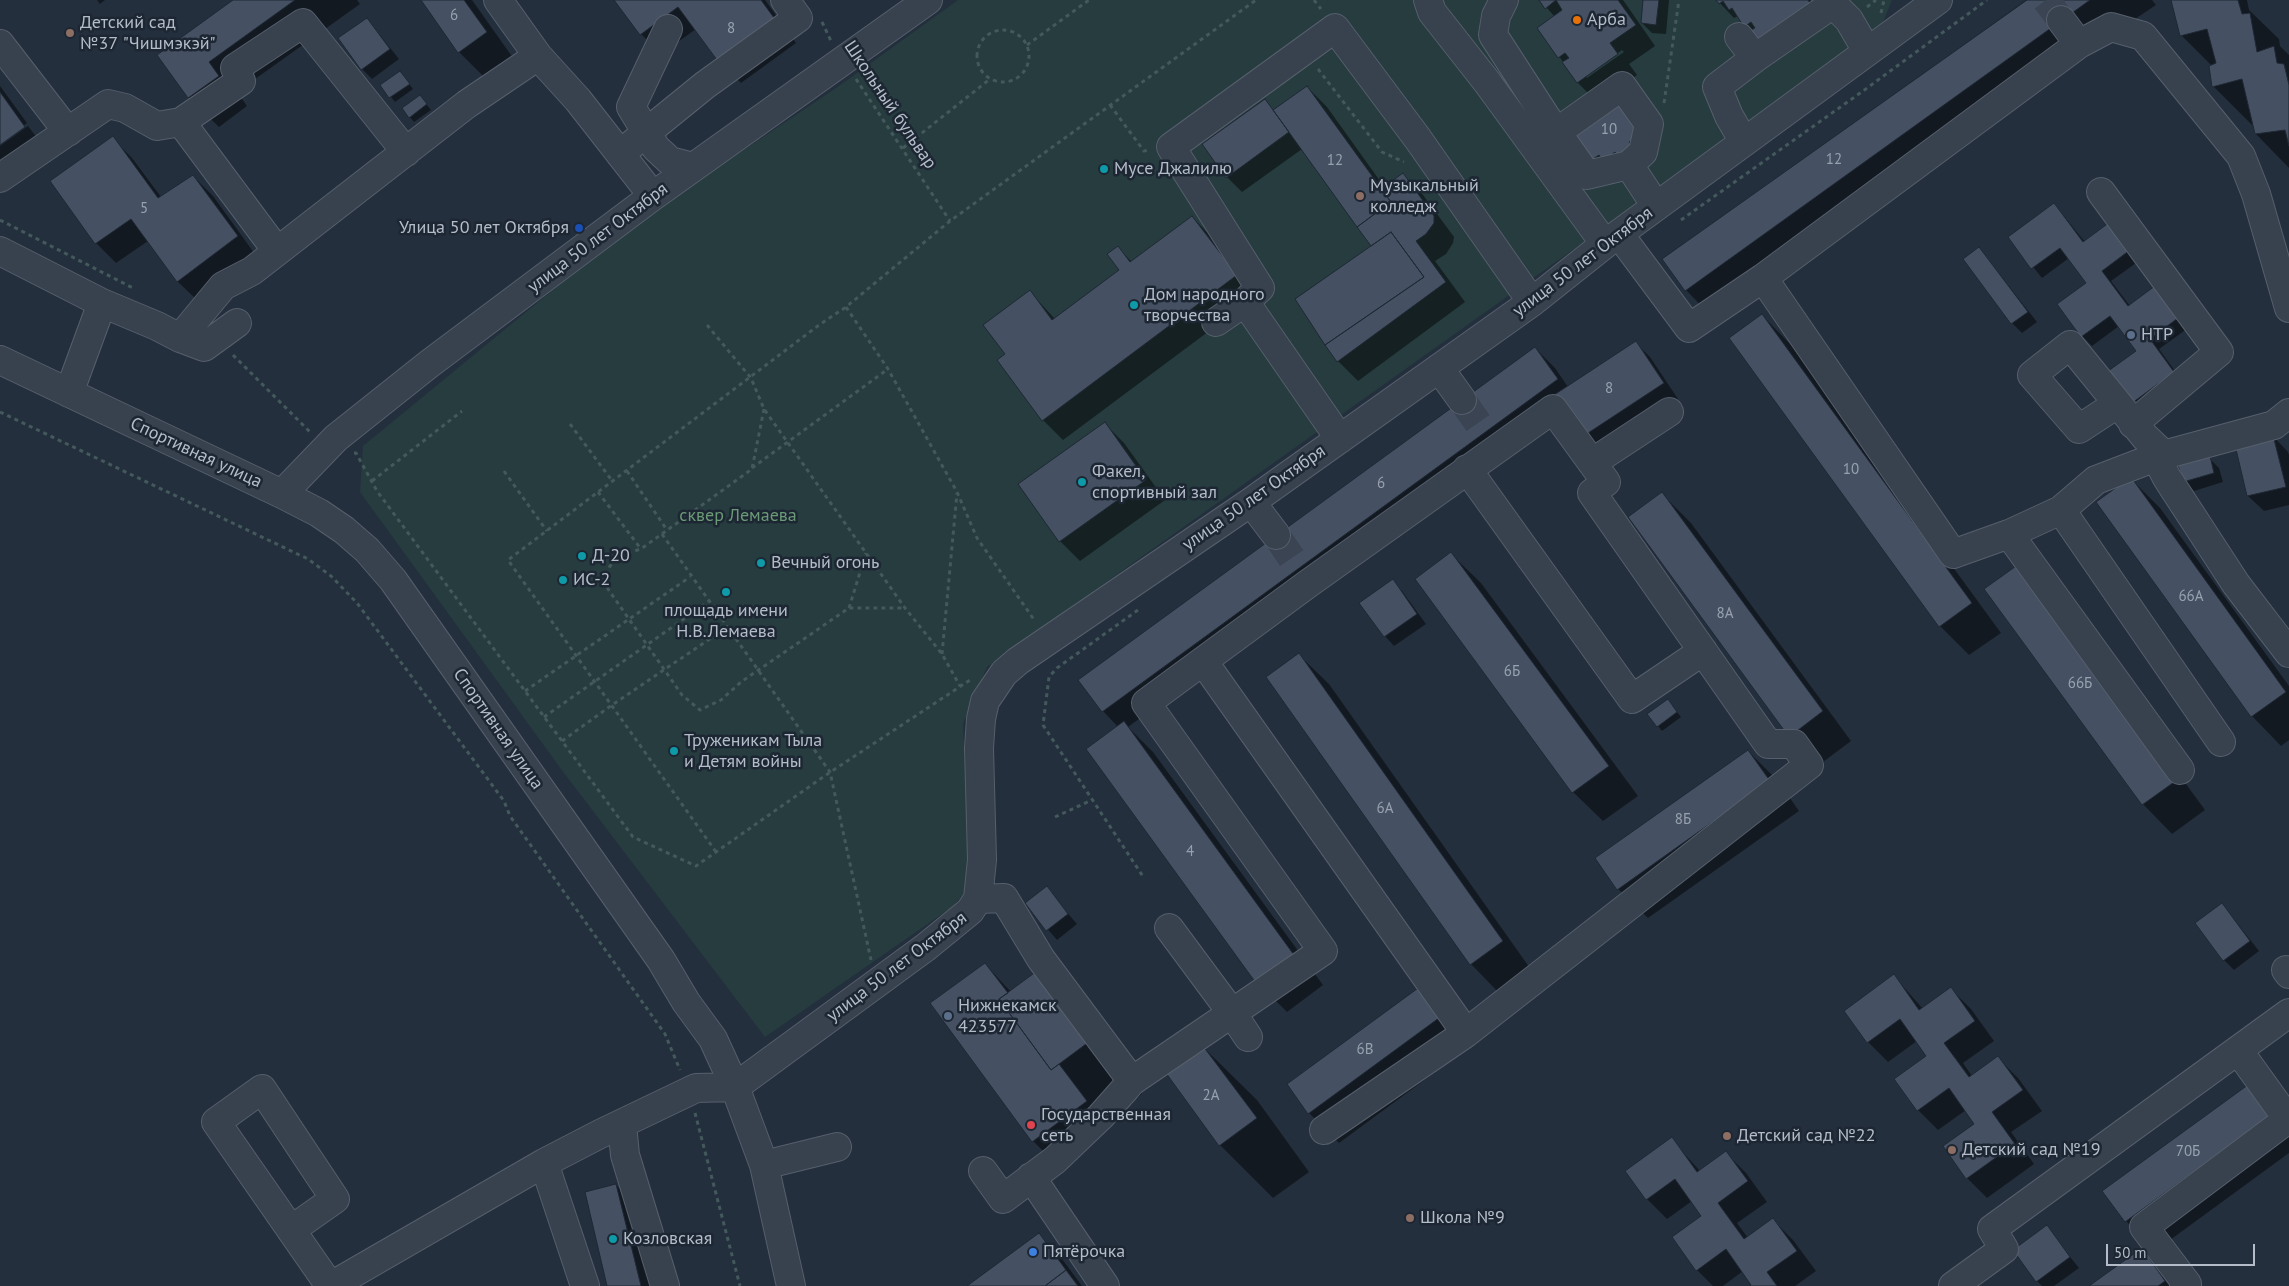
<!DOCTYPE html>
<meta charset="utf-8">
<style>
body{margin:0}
#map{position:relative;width:2289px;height:1286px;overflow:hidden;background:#242f3e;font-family:"PT Sans",sans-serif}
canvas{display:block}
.scale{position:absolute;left:2106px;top:1244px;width:149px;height:22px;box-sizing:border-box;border:2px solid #b4bcc9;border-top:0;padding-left:6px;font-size:15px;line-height:18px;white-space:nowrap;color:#b4bcc9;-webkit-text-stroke:4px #1d2633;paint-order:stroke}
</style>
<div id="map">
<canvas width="2289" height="1286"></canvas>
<div class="scale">50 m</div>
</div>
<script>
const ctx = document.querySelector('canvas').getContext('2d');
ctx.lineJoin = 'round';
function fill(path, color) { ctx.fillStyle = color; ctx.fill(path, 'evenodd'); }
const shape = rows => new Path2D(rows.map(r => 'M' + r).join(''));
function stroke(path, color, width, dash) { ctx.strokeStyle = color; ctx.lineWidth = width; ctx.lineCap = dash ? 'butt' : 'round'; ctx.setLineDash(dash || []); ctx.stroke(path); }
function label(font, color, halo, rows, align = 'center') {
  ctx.font = font + ' "PT Sans",sans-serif'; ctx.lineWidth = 5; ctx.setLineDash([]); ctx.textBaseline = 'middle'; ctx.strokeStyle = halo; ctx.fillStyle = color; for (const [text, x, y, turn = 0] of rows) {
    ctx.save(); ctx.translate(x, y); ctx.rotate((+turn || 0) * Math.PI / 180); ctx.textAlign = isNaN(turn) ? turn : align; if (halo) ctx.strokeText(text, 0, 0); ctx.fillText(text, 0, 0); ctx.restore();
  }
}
fill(shape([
 [958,0,1892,0,1883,22,1574,249,987,667,963,724,970,853,968,890,952,907,765,1037,561,769,360,492,363,446,632,225,839,86]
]), '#263c3f');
fill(shape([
 [97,0,105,0,100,4],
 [236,0,357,0,360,4,237,92,247,106,219,127,189,98,159,55],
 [422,0,472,0,516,62,489,82,459,52],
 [616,0,765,0,796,43,741,83,721,63,696,29,661,54,641,34],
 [1540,0,1623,0,1655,46,1629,64,1637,75,1598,103,1578,83,1539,28,1555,17],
 [1622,50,1624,52,1587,78,1586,76],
 [1644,0,1669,0,1666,34,1652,33,1642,23],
 [1717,0,1810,0,1828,25,1776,59,1738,16,1734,18],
 [2026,0,2152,0,2156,5,2090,49,1715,320,1686,290,1664,260],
 [2172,0,2247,0,2249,10,2279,39,2280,46,2289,55,2289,168,2256,134,2255,128,2214,87,2212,66,2181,35],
 [367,19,399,59,372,79,362,69],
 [400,72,413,89,395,102,382,86],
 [0,86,27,123,0,143],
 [1307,87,1327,107,1385,188,1403,175,1423,195,1454,237,1453,243,1446,254,1435,261,1465,302,1358,381,1338,361,1372,247,1302,149,1242,192,1227,177,1204,145,1264,101,1274,111],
 [424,101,431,110,414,122,403,109],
 [28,126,44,147,0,179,0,146],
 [1574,137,1657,138,1606,175],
 [112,138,132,158,161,197,193,176,213,196,257,257,198,301,177,281,148,241,116,263,96,243],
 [2054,204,2085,242,2114,221,2143,258,2111,281,2130,306,2159,285,2191,326,2159,349,2183,382,2138,415,2129,405,2137,351,2119,326,2092,346,2082,336,2088,284,2069,258,2042,278,2009,237],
 [1192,217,1212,237,1256,296,1063,440,1043,420,1007,354,1030,292,1055,319,1121,270,1118,248,1132,262],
 [1979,248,2037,322,2022,333,2012,323],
 [1762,315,1791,345,2001,633,1969,655,1940,626],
 [1635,342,1650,357,1678,399,1598,452,1565,409,1128,727,1153,752,1323,985,1287,1012,1257,982,1118,727,1103,711,1535,348,1555,368,1568,387],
 [1104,423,1124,443,1165,500,1080,561,1060,541,1019,484],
 [2273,436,2288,452,2289,455,2289,505,2264,511,2248,496,2236,446],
 [2209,458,2219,468,2223,482,2194,491,2184,481],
 [2131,479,2160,508,2289,686,2289,740,2281,746,2252,716],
 [1662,494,1691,523,1851,741,1819,765,1790,736],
 [1451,554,1481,583,1638,796,1603,821,1573,792],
 [1392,581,1402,591,1426,624,1394,646,1385,636],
 [1986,589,2048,595,2205,810,2172,834,2143,804],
 [1299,655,1329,684,1532,971,1500,994,1471,964],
 [1668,701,1681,717,1662,731,1658,726],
 [1748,751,1778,781,1799,811,1648,918,1618,889],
 [1046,888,1077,924,1057,940,1026,904],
 [2222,904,2259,951,2234,970,2224,960],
 [985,964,1011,992,1090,1025,1142,1094,1053,1161,1033,1141],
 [1894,976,1923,1009,1951,989,1971,1009,1994,1041,1963,1063,1972,1076,1998,1058,2018,1078,2042,1111,2011,1132,2034,1164,1987,1198,1967,1178,1945,1146,1976,1124,1966,1110,1938,1130,1918,1110,1928,1056,1917,1041,1888,1062,1868,1042],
 [1421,987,1472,1045,1339,1143,1309,1113,1288,1085],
 [1203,1047,1257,1100,1309,1172,1273,1198,1220,1145],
 [2251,1084,2289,1124,2289,1153,2155,1251,2126,1221],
 [1671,1139,1700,1171,1726,1153,1746,1173,1767,1202,1737,1223,1748,1238,1773,1220,1793,1240,1816,1271,1795,1286,1751,1286,1753,1285,1743,1271,1723,1286,1713,1286,1697,1270,1703,1216,1692,1201,1667,1219,1647,1199],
 [616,1185,631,1200,652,1286,609,1286],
 [2046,1227,2079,1268,2054,1286,2042,1286,2037,1281],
 [1039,1235,1059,1255,1082,1286,970,1286],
 [2141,1249,2176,1286,2091,1286]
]), '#0007');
const building = shape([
 [233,0,295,0,209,62,219,76,188,98,157,55,233,0],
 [421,0,464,0,487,32,458,53,421,0],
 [614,0,761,0,777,22,720,64,678,7,640,35,614,0],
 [1539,0,1618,0,1636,25,1610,43,1618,54,1577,83,1562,62,1569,58,1565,53,1558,58,1537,28,1562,10,1556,0,1545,9,1539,0],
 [1643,0,1659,0,1656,25,1641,23,1643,0],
 [1716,0,1808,0,1814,9,1760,45,1751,30,1755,28,1751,22,1744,27,1732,8,1729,10,1723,1,1719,4,1716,0],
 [2027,0,2090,0,1685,291,1662,259,2027,0],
 [2171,0,2238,0,2242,14,2250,13,2257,52,2274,46,2277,63,2284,64,2289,85,2289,146,2285,130,2255,134,2242,79,2212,87,2209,66,2216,63,2207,29,2180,36,2171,0],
 [367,18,390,49,361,70,338,38,367,18],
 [400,71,410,84,389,98,380,85,400,71],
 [1307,86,1391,202,1357,227,1273,110,1307,86],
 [0,92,25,127,0,145,0,92],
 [420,95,427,104,409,118,402,108,420,95],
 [1625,98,1641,133,1629,142,1634,149,1620,159,1615,152,1603,161,1599,155,1590,161,1572,136,1625,98],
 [1265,99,1289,132,1226,178,1202,144,1265,99],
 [113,136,158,198,193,175,238,236,177,282,131,219,95,244,50,181,113,136],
 [1403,173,1434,216,1434,223,1426,234,1416,241,1446,282,1337,362,1325,345,1424,277,1391,232,1371,246,1357,227,1391,202,1381,189,1403,173],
 [2054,203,2083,242,2114,219,2134,247,2102,271,2128,306,2159,283,2182,315,2150,339,2174,372,2128,406,2104,374,2136,351,2110,316,2081,337,2057,304,2086,283,2060,248,2031,269,2008,237,2054,203],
 [1192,216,1237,275,1042,421,997,360,1005,354,983,325,1030,290,1052,320,1119,270,1107,254,1118,246,1130,262,1192,216],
 [1391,232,1424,277,1325,345,1295,299,1391,232],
 [1979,247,2028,312,2011,324,1963,259,1979,247],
 [1762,314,1972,603,1939,627,1729,338,1762,314],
 [1636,341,1664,383,1582,437,1554,395,1636,341],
 [1535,347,1558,379,1102,712,1078,680,1535,347],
 [1105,422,1146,480,1059,542,1018,484,1105,422],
 [2273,435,2286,487,2247,496,2235,445,2273,435],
 [2210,456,2214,473,2183,482,2178,465,2210,456],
 [2131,477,2286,692,2251,717,2096,502,2131,477],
 [1662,492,1823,711,1789,737,1628,517,1662,492],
 [1451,552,1609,766,1572,793,1415,579,1451,552],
 [2019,564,2177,780,2142,805,1984,589,2019,564],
 [1393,579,1417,614,1384,637,1359,603,1393,579],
 [1299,653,1503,941,1470,965,1266,677,1299,653],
 [1668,699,1677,712,1657,727,1647,714,1668,699],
 [1124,721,1294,955,1256,983,1086,749,1124,721],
 [1748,750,1770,781,1617,890,1595,858,1748,750],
 [1047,886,1068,914,1046,931,1025,903,1047,886],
 [2222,903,2250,941,2223,961,2195,923,2222,903],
 [985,963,1008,993,999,999,1051,1070,1059,1064,1087,1101,1032,1142,930,1003,985,963],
 [1037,971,1090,1041,1051,1070,999,999,1037,971],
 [1894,974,1919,1010,1951,987,1975,1021,1944,1043,1969,1077,1998,1056,2023,1090,1992,1112,2015,1144,1966,1179,1943,1146,1974,1124,1949,1088,1917,1111,1894,1079,1926,1056,1900,1019,1867,1043,1844,1011,1894,974],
 [1421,986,1443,1015,1308,1114,1287,1084,1421,986],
 [1203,1046,1257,1118,1219,1146,1166,1073,1203,1046],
 [2252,1082,2274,1113,2125,1222,2102,1191,2252,1082],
 [1672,1137,1697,1172,1726,1151,1748,1181,1718,1203,1744,1239,1773,1218,1797,1251,1767,1272,1777,1286,1749,1286,1751,1285,1726,1249,1696,1271,1672,1237,1701,1216,1675,1179,1646,1200,1625,1171,1672,1137],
 [616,1184,641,1286,607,1286,585,1192,616,1184],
 [2047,1225,2070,1257,2036,1282,2013,1250,2047,1225],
 [1039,1233,1066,1270,1045,1286,967,1286,1039,1233],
 [2142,1248,2165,1281,2158,1286,2089,1286,2142,1248],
 [1066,1270,1078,1286,1045,1286,1066,1270]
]);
fill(building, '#455162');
stroke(building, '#1f2835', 1);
stroke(shape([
 [2046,0,2061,20],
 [1462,400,1485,433],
 [1276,535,1299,569]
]), '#3a4453', 28, [28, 14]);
const minor = shape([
 [498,0,538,56],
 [1428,0,1432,12,1487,82,1605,244],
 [1504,0,1496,16,1493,35,1546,117,1587,175,1629,165,1656,206],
 [2061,20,2079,44],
 [668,29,631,107,656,148,670,161,693,167],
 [1739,37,1755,58],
 [0,44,68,132],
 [181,122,277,251],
 [1557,132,1622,86,1649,124,1643,152,1629,165],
 [1744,142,1729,116,1717,87,1755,58,1833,4,1849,20,1867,51],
 [620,154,705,85,798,18,785,0],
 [0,178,108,104,125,108,157,126,181,122,241,81,235,68,303,23,406,152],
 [2101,192,2219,352,2133,424],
 [1619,234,1689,328,1763,278],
 [0,251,102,303,157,326,180,338,223,286,252,271,467,104,538,56,578,100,653,196],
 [1245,302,1260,288,1171,147,1335,28,1418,139,1532,302],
 [2289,308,2256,194,2241,156,2143,36,2111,27,2079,44,1763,278,1953,554,2009,534,2061,510,2096,480,2156,457,2274,425,2289,413],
 [1216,322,1245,302,1340,439],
 [180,338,204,347,237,323],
 [0,360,282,494,319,513,344,530,367,550,393,580,661,960,686,1002,713,1039,735,1087,764,1165,791,1286],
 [1439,368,1462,400],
 [69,393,102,303],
 [2117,404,2079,429,2032,375,2070,345,2145,437,2164,455],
 [2156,457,2167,478,2236,584,2289,653],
 [1593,462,1669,412],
 [1467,469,1632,699,1703,651],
 [282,494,336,438,429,364,653,196,928,0],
 [1251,502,1276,535],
 [2061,510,2221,742],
 [2009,534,2180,770],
 [1203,661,1466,1033],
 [978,899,1004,898,1041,959,1132,1081,1101,1116,1055,1160,1003,1199,983,1171],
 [1169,928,1232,1013,1323,951,1146,703,1309,583,1553,409,1606,482,1592,493,1768,744,1794,744,1809,765,1466,1033,1324,1130],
 [2286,970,2289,974],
 [2238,1050,2289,1121],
 [1132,1081,1232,1013,1248,1037],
 [622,1124,625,1155,665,1286],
 [544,1163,585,1286],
 [764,1165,837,1147],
 [1031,1177,1105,1286],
 [291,1230,335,1199,262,1089,216,1122,330,1286],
 [331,1286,544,1163,600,1134,696,1088,735,1087,926,947,970,911,978,899,982,860,979,748,981,719,985,701,1004,673,1018,661,1251,502,1532,302,1605,244,1938,0],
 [1953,1286,2004,1249,1992,1229,2289,1013],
 [2184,1286,2187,1284,2144,1227,2288,1119]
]);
stroke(minor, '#565f6c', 30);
stroke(shape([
 [1314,0,1321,9],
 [1867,7,1876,0],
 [1881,13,1884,0],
 [822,22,831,41],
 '977 56a26 26 0 1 1 52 0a26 26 0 1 1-52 0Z',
 [1027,45,1089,0],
 [1318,69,1382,152,1404,162],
 [856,79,950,221],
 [1664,103,1679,0],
 [1110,105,1144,151,1149,150],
 [903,148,990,79],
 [0,220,133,288],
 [1681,220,1863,91,1987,0],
 [846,307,888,369,957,492,977,538,1035,621],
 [707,325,751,378,764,409,905,608,942,654,960,686],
 [233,355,310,432],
 [764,409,752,469,641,549,624,554,610,566,607,573,608,589,682,695,700,710,721,700,741,682,849,608,905,608],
 [0,412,308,559,331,576,357,603,504,801,510,816,665,1034,680,1070],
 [570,424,613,482],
 [354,453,356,453,377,491,633,837,696,866,826,775,970,680],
 [752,468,888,369],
 [504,471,547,531],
 [627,471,667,530],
 [372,481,462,411],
 [598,492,641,549],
 [662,534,830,772,871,960],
 [849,608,866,553],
 [1138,610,1057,668,1049,677,1043,725,1144,878],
 [942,654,957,493],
 [525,691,690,577],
 [544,717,708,602],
 [562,741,612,705,726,628],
 [1055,817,1092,800],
 [716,852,508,560,819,325,846,307,950,221,1256,0],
 [695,1113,740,1286]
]), '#44595c', 3, [4, 4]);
stroke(minor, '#38414e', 28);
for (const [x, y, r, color] of [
 [1577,20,5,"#e8710a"],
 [70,33,5,"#8d6e63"],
 [1104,169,5,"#0f9aa8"],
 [1360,196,5,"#8d6e63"],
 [579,228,5,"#1a4fb4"],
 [1134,305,5,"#0f9aa8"],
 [2131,335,5,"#5c6f8a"],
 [1082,482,5,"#0f9aa8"],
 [582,556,5,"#0f9aa8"],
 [761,563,5,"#0f9aa8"],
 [563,580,5,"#0f9aa8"],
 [726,592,5,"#0f9aa8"],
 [674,751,5,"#0f9aa8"],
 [948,1016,5,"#5c6f8a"],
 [1031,1125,5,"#e0444e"],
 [1727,1136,5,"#8d6e63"],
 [1952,1150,5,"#8d6e63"],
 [1410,1218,5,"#8d6e63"],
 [613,1239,5,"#0f9aa8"],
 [1033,1252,5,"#3f7fe0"]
]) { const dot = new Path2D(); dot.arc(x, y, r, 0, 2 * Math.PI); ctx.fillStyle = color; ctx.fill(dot); stroke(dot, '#1d2633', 2); }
label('15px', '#98a1af', null, [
 ["6",454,16],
 ["8",731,29],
 ["10",1609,130],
 ["12",1834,160],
 ["12",1335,161],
 ["5",144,209],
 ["8",1609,389],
 ["10",1851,470],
 ["6",1381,484],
 ["66А",2191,597],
 ["8А",1725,614],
 ["6Б",1512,672],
 ["66Б",2080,684],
 ["6А",1385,809],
 ["8Б",1683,820],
 ["4",1190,852],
 ["6В",1365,1050],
 ["2А",1211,1096],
 ["70Б",2188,1152]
]);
label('18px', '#b4bcc9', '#1d2633', [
 ["Арба",1587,20],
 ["Детский сад",80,23],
 ["№37 \"Чишмэкэй\"",80,44],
 ["Мусе Джалилю",1114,169],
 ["Музыкальный",1370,186],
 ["колледж",1370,207],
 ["Улица 50 лет Октября",569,228,"right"],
 ["Дом народного",1144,295],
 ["творчества",1144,316],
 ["НТР",2141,335],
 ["Факел,",1092,472],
 ["спортивный зал",1092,493],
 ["Д-20",592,556],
 ["Вечный огонь",771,563],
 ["ИС-2",573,580],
 ["площадь имени",726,611,"center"],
 ["Н.В.Лемаева",726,632,"center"],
 ["Труженикам Тыла",684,741],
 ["и Детям войны",684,762],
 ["Нижнекамск",958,1006],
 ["423577",958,1027],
 ["Государственная",1041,1115],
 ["сеть",1041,1136],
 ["Детский сад №22",1737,1136],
 ["Детский сад №19",1962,1150],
 ["Школа №9",1420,1218],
 ["Козловская",623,1239],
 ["Пятёрочка",1043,1252]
], 'left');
label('18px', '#b4bcc9', '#1d2633', [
 ["Школьный бульвар",890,105,56],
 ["улица 50 лет Октября",598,238,-37],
 ["улица 50 лет Октября",1583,262,-37],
 ["Спортивная улица",196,453,25],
 ["улица 50 лет Октября",1254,498,-35],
 ["Спортивная улица",498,729,55],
 ["улица 50 лет Октября",897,967,-37]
]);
label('18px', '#6b9a76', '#1d2633', [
 ["сквер Лемаева",738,516]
]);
</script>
